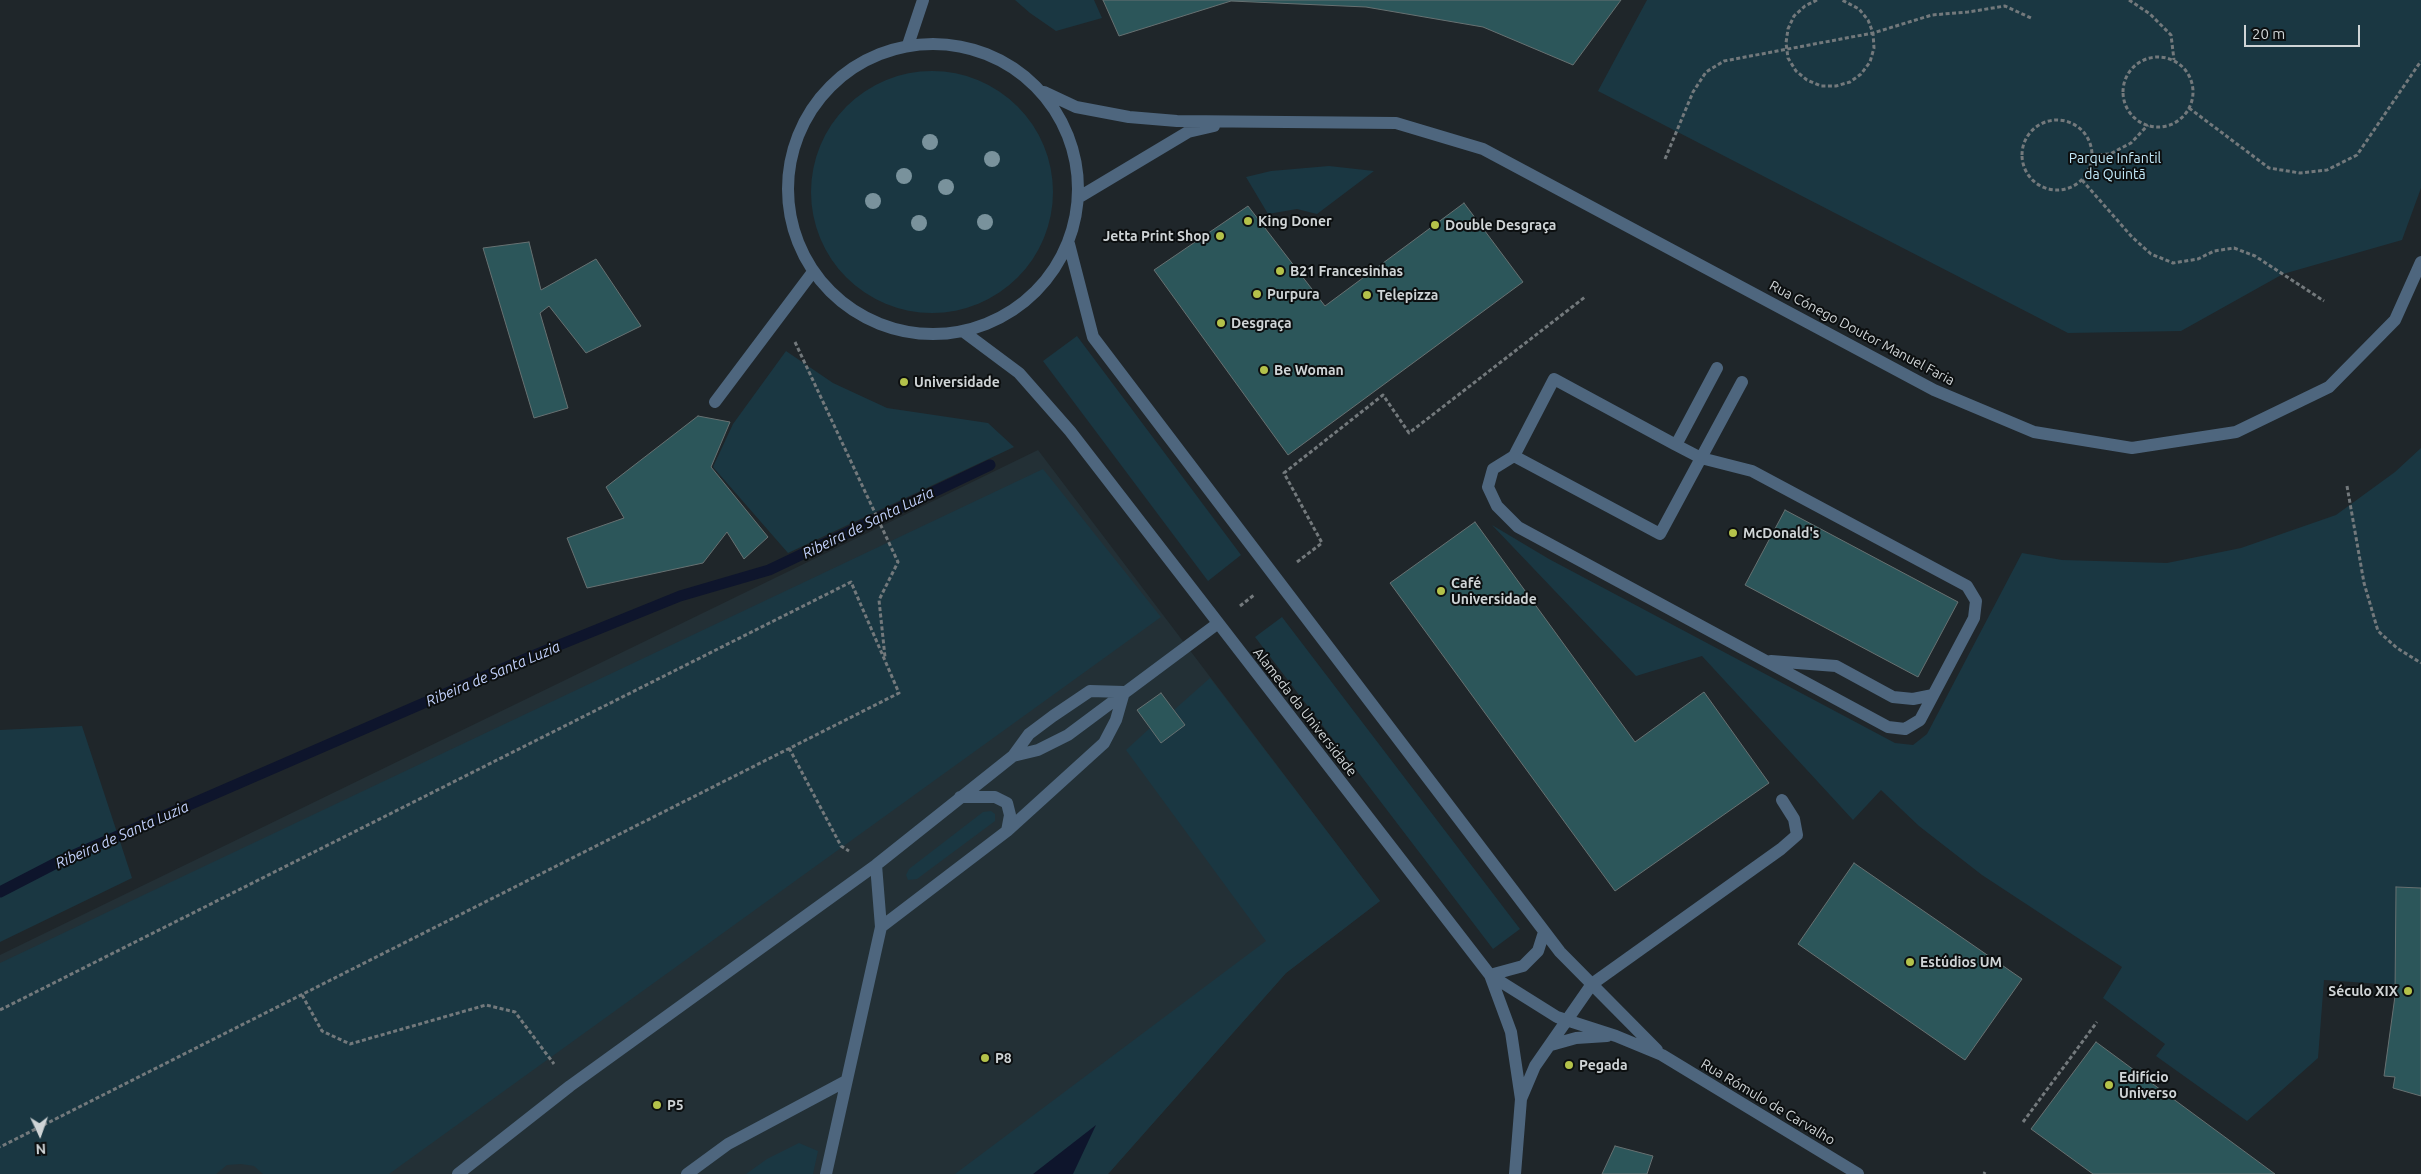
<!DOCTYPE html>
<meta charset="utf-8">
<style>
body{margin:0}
#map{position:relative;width:2421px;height:1174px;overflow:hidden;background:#1f262a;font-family:Ubuntu,sans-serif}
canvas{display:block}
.north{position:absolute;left:15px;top:1109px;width:50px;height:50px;-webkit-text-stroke:4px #0c0f10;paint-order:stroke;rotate:177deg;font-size:14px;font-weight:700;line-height:20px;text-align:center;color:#cfd4d6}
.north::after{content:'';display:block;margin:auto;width:18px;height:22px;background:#cfd4d6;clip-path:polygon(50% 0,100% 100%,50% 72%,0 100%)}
.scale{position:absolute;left:2244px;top:25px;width:116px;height:22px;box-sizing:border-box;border:2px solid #cfd4d6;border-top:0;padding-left:6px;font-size:15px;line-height:18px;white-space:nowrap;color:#cfd4d6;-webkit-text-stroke:4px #0c0f10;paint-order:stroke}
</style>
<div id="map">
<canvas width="2421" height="1174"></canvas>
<div class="north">N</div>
<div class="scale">20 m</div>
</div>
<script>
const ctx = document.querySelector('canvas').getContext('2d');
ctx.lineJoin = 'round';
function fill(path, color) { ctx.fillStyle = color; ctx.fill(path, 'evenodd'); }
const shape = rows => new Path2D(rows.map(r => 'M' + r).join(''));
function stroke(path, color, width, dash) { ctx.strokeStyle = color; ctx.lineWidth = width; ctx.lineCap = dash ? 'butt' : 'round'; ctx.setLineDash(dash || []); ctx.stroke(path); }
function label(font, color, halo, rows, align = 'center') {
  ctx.font = font + ' Ubuntu,sans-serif'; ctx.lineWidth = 4; ctx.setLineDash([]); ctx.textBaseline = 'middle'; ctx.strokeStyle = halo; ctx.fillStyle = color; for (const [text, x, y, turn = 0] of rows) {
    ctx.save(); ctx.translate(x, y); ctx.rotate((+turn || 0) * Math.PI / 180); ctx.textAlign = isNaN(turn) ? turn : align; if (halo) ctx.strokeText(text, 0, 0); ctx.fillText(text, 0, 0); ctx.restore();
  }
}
fill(shape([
 [1038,450,1380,901,1286,973,1108,1174,0,1174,0,955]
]), '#233036');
fill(shape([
 [1015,0,1094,0,1102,18,1056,31,1030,13],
 [1647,0,2421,0,2421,188,2402,240,2283,274,2181,331,2068,333,1598,91],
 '811 192a121 121 0 1 1 242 0a121 121 0 1 1-242 0Z',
 [1329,166,1374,171,1317,214,1297,209,1268,214,1246,177,1271,171],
 [1077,336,1241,555,1208,581,1043,361],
 [786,351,833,383,887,408,988,423,1014,447,788,553,713,467,733,424],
 [2421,448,2421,888,2396,887,2395,985,2324,980,2318,1058,2247,1121,2156,1056,2165,1044,2103,998,2122,967,1982,875,1919,826,1881,790,1853,820,1702,656,1636,676,1492,525,1549,559,1895,743,1913,745,1927,734,2022,553,2062,560,2167,563,2241,548,2336,515,2395,472],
 [1043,469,1161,617,389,1174,263,1174,254,1166,241,1164,227,1165,216,1174,0,1174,0,963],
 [1282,617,1520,929,1493,949,1255,637],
 [1210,678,1380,901,1286,973,1108,1174,955,1174,1266,941,1126,750,1150,728,1161,742,1185,725,1174,710],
 [82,726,132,878,0,942,0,730],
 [991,811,995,814,995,821,917,879,908,880,906,875,909,869,983,812],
 [799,1143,818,1151,813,1174,746,1174,767,1159]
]), '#1a3742');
fill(shape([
 [1096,1125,1073,1174,1033,1174]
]), '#0e152c');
stroke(shape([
 [0,892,60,861,532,656,680,596,769,570,990,465]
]), '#0e152c', 11);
const building = shape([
 [1103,0,1621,0,1573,65,1483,27,1366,7,1231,1,1119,36,1103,0],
 [1464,203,1523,282,1288,455,1154,270,1248,206,1325,306,1464,203],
 [529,242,541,290,596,259,641,326,586,353,549,306,540,313,568,408,534,418,483,248,529,242],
 [698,416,730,422,711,467,768,537,744,559,727,532,703,563,587,588,567,538,624,518,606,487,698,416],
 [1785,510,1958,602,1918,677,1745,585,1785,510],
 [1475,522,1635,742,1704,692,1769,783,1615,891,1390,583,1475,522],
 [1161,693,1185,725,1161,743,1137,710,1161,693],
 [1854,863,2022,979,1965,1060,1798,944,1854,863],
 [2396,887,2421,888,2421,1096,2393,1088,2395,1077,2384,1076,2395,996,2396,887],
 [2096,1042,2275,1174,2093,1174,2031,1129,2096,1042],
 [1615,1146,1653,1156,1647,1174,1602,1174,1615,1146]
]);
fill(building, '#2c565a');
stroke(building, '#677172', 1);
stroke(shape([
 [1817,0,1805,6,1794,16,1788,29,1786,43,1788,58,1796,71,1807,80,1821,86,1836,86,1850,82,1861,74,1870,62,1874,48,1873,33,1868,20,1859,9,1842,0],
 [2129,0,2150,14,2171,35,2174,60],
 '2123 92a35 35 0 1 1 70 0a35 35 0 1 1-70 0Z',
 [2189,108,2269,168,2300,173,2327,170,2357,155,2421,61],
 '2022 155a35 35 0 1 1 70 0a35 35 0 1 1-70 0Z',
 [2092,155,2110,154,2131,143,2148,125],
 [1665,159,1693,92,1706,72,1724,61,1873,33,1932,15,1968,12,2005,6,2031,18],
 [2082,180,2132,237,2151,254,2173,263,2198,259,2214,251,2234,248,2255,256,2324,301],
 [795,342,898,562,879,600,885,657],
 [2347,486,2364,583,2378,631,2397,648,2421,663],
 [1297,562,1322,543,1284,473,1383,395,1409,433,1585,297],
 [1240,606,1254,595],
 [789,748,841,846,849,851],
 [302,995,322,1031,350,1044,486,1005,515,1012,554,1064],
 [0,1010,851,582,899,693,0,1147],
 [2023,1122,2097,1022],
 [1984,1174,1985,1172]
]), '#73797c', 3, [4, 2.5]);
stroke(shape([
 '788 189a145 145 0 1 1 290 0a145 145 0 1 1-290 0Z',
 [908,45,923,0],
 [1044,92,1076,107,1129,117,1177,121,1396,123,1483,149,1934,390,2034,432,2132,448,2236,432,2329,387,2395,320,2421,262],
 [1081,196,1188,132,1214,126],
 [1069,244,1093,337,1560,952,1657,1050],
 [964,332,1019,373,1070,431,1490,975,1557,1017,1616,1036,1662,1055,1858,1174],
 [1717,368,1676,445,1554,379,1514,456,1660,534,1742,382],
 [715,402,812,273],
 [1514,456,1493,469,1488,487,1497,506,1518,527,1888,727,1905,729,1920,720,1974,618,1976,601,1967,586,1752,471,1701,458,1676,445],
 [1771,661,1836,666,1893,697,1913,699,1933,695],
 [1013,756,1038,750,1068,735,1217,624],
 [960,797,995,797,1007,803,1010,815,1007,831],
 [881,927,1007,831,1104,743,1116,720,1124,692],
 [1490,975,1511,1032,1521,1099,1515,1174],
 [1490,975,1523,966,1538,951,1544,932],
 [1551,1045,1576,1038,1607,1036],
 [1521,1099,1535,1066,1592,984,1781,849,1797,835,1794,819,1782,800],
 [458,1174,570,1086,876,865,1013,756,1029,734,1053,716,1090,691,1124,692],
 [687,1174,728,1144,846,1081],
 [826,1174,881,927,876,865]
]), '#4e667e', 12);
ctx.fillStyle = '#79929c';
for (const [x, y] of [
 [930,142],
 [992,159],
 [904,176],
 [946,187],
 [873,201],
 [985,222],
 [919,223]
]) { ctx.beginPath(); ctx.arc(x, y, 8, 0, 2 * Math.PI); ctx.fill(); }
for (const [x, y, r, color] of [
 [1248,221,5,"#b4c24a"],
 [1435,225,5,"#b4c24a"],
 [1220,236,5,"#b4c24a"],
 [1280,271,5,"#b4c24a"],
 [1257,294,5,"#b4c24a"],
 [1367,295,5,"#b4c24a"],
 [1221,323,5,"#b4c24a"],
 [1264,370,5,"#b4c24a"],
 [904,382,5,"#b4c24a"],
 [1733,533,5,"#b4c24a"],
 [1441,591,5,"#b4c24a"],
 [1910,962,5,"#b4c24a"],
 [2408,991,5,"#b4c24a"],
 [985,1058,5,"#b4c24a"],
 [1569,1065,5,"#b4c24a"],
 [2109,1085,5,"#b4c24a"],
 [657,1105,5,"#b4c24a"]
]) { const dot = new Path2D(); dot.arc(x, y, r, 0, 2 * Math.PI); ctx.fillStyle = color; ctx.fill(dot); stroke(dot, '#0c0f10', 2); }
label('14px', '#c3eafa', '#0c0f10', [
 ["Parque Infantil",2115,158],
 ["da Quintã",2115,174]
]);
label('bold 14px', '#cfd4d6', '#0c0f10', [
 ["King Doner",1258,221],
 ["Double Desgraça",1445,225],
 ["Jetta Print Shop",1210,236,"right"],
 ["B21 Francesinhas",1290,271],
 ["Purpura",1267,294],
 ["Telepizza",1377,295],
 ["Desgraça",1231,323],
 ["Be Woman",1274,370],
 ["Universidade",914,382],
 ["McDonald's",1743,533],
 ["Café",1451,583],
 ["Universidade",1451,599],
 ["Estúdios UM",1920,962],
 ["Século XIX",2398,991,"right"],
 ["P8",995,1058],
 ["Pegada",1579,1065],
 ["Edifício",2119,1077],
 ["Universo",2119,1093],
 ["P5",667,1105]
], 'left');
label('14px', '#cfd4d6', '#0c0f10', [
 ["Rua Cónego Doutor Manuel Faria",1862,333,28],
 ["Alameda da Universidade",1305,712,52],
 ["Rua Rómulo de Carvalho",1768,1102,31]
]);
label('italic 15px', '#c2d1fc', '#0c0f10', [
 ["Ribeira de Santa Luzia",868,523,-26],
 ["Ribeira de Santa Luzia",493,674,-23],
 ["Ribeira de Santa Luzia",122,835,-24]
]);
</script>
